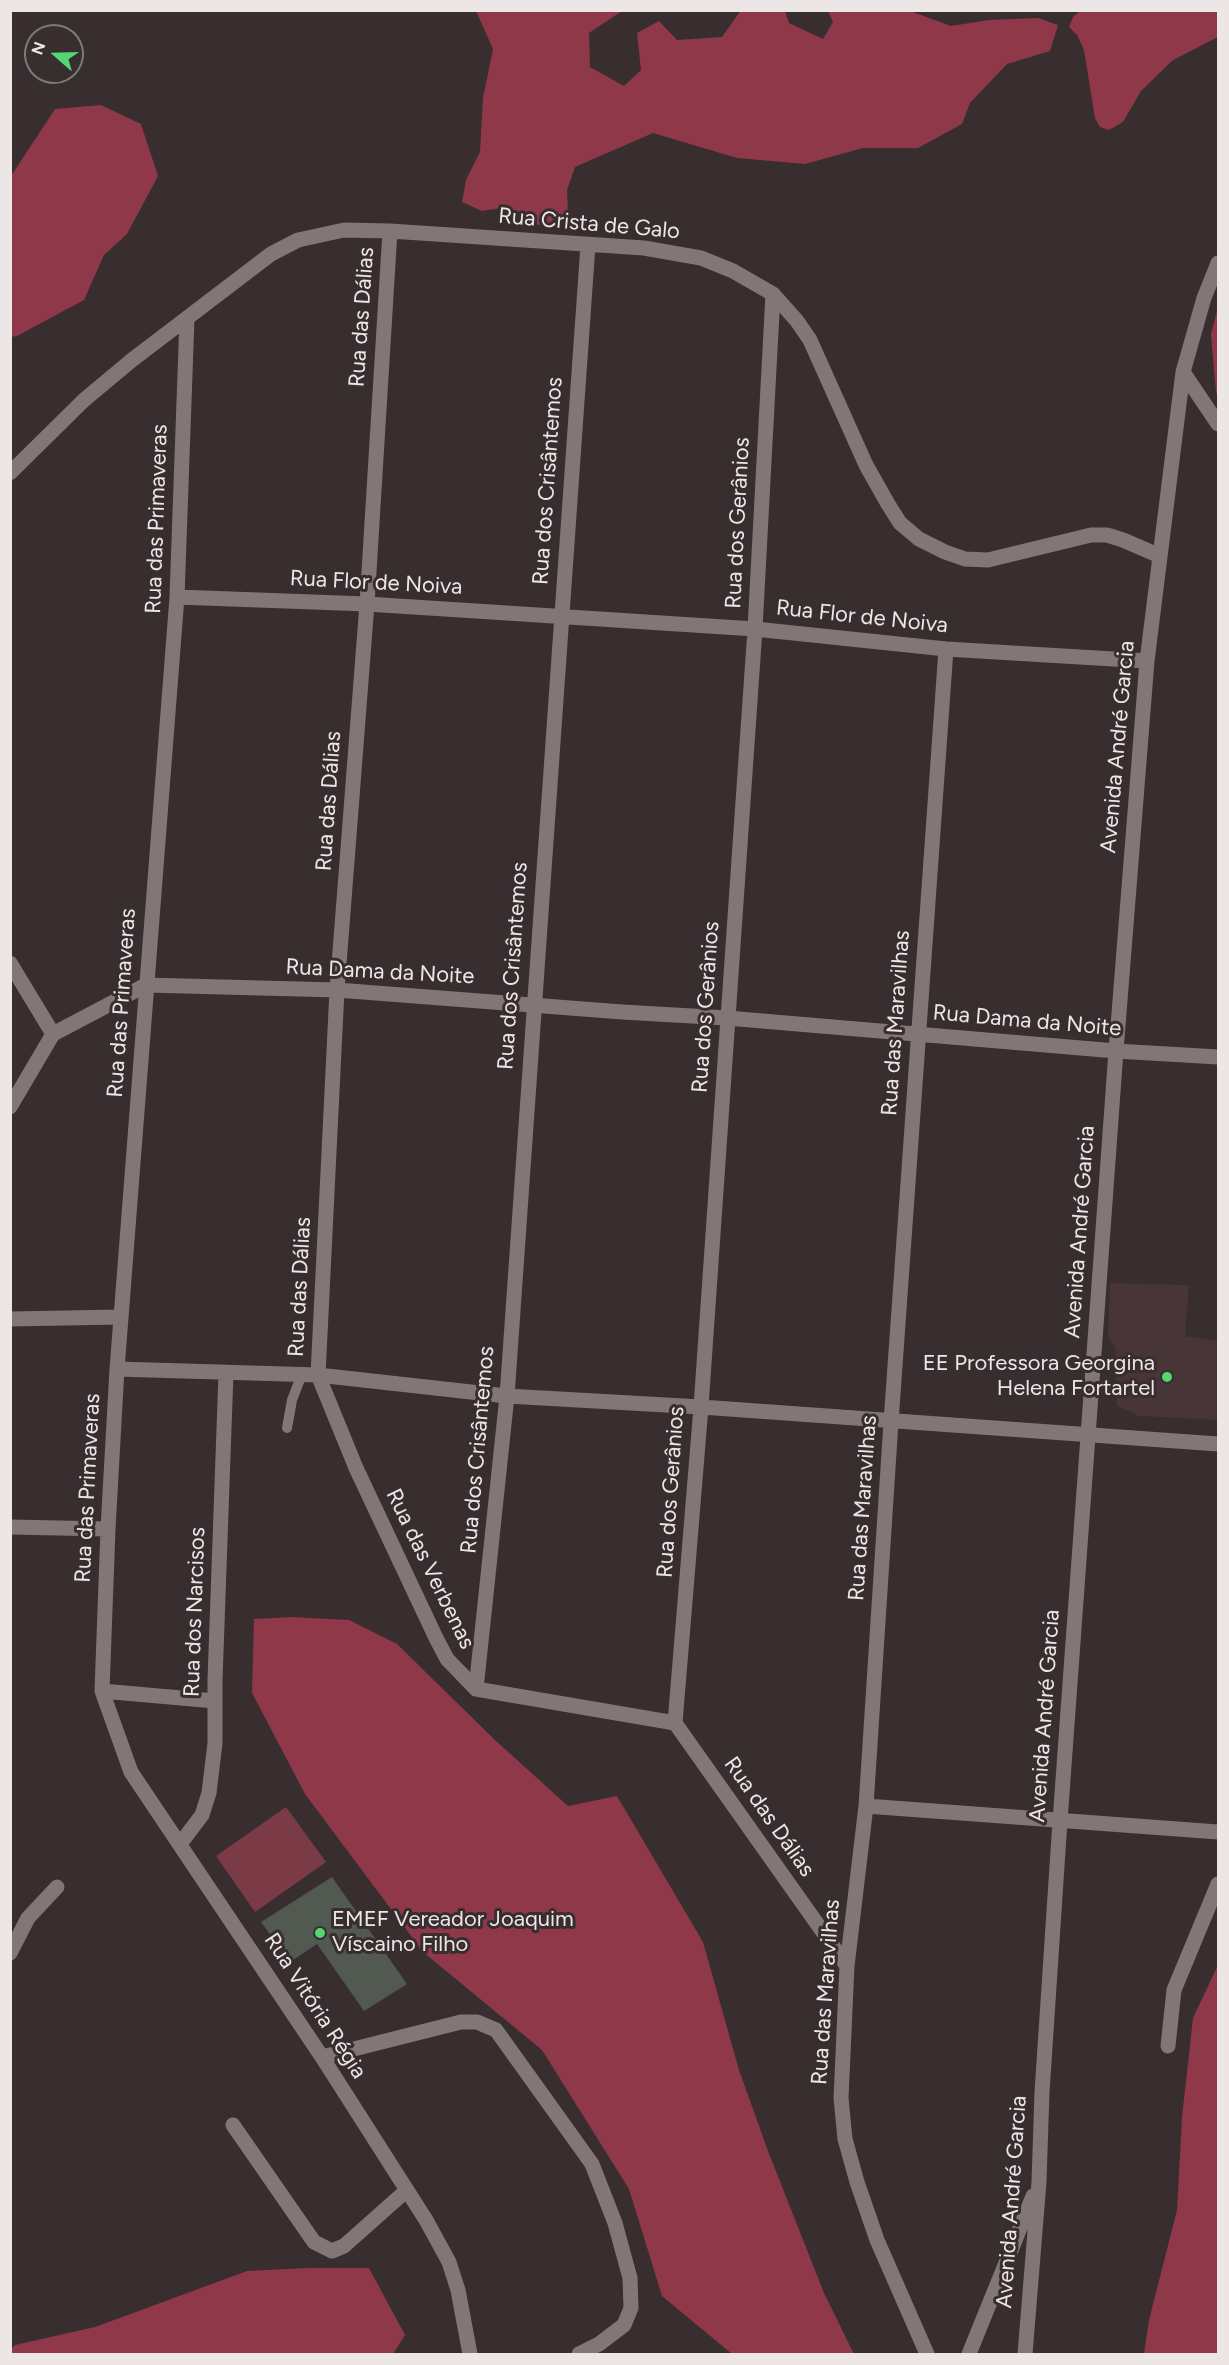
<!DOCTYPE html>
<meta charset="utf-8">
<style>
body{margin:0}
#map{position:relative;width:1229px;height:2365px;overflow:hidden;background:#382d2f;font-family:Figtree,sans-serif}
canvas{display:block}
.frame{position:absolute;inset:0;border:12px solid #ede6e7;pointer-events:none}
.north{position:absolute;left:24px;top:24px;width:60px;height:60px;box-sizing:border-box;background:#382d2f;border:2px solid #807779;border-radius:50%;rotate:290deg;font-size:16px;font-weight:700;line-height:24px;text-align:center;color:#ede6e7}
.north::after{content:'';display:block;margin:auto;width:21px;height:27px;background:#55d672;clip-path:polygon(50% 0,100% 100%,50% 72%,0 100%)}
</style>
<div id="map">
<canvas width="1229" height="2365"></canvas>
<div class="frame"></div>
<div class="north">N</div>
</div>
<script>
const ctx = document.querySelector('canvas').getContext('2d');
ctx.lineJoin = 'round';
function fill(path, color) { ctx.fillStyle = color; ctx.fill(path, 'evenodd'); }
const shape = rows => new Path2D(rows.map(r => 'M' + r).join(''));
function stroke(path, color, width, dash) { ctx.strokeStyle = color; ctx.lineWidth = width; ctx.lineCap = dash ? 'butt' : 'round'; ctx.setLineDash(dash || []); ctx.stroke(path); }
function label(font, color, halo, rows, align = 'center') {
  ctx.font = font + ' Figtree,sans-serif'; ctx.lineWidth = 6; ctx.setLineDash([]); ctx.textBaseline = 'middle'; ctx.strokeStyle = halo; ctx.fillStyle = color; for (const [text, x, y, turn = 0] of rows) {
    ctx.save(); ctx.translate(x, y); ctx.rotate((+turn || 0) * Math.PI / 180); ctx.textAlign = isNaN(turn) ? turn : align; if (halo) ctx.strokeText(text, 0, 0); ctx.fillText(text, 0, 0); ctx.restore();
  }
}
fill(shape([
 [1110,1283,1189,1285,1185,1336,1218,1341,1218,1420,1139,1416,1117,1406,1115,1348,1108,1335]
]), '#473537');
fill(shape([
 [286,1807,326,1862,255,1912,216,1856]
]), '#7b3b46');
fill(shape([
 [741,10,785,11,789,23,823,39,833,22,828,11,910,11,951,26,989,20,1038,18,1058,25,1050,51,1007,64,970,103,962,124,918,148,863,148,805,164,737,158,653,133,575,167,567,190,568,213,554,228,526,222,506,207,482,211,462,202,466,180,480,152,483,98,493,49,476,11,622,11,589,33,590,67,624,86,641,70,637,33,659,21,677,40,722,37],
 [1081,10,1218,11,1218,37,1173,60,1141,91,1123,122,1109,130,1100,127,1095,118,1084,50,1077,35,1069,27,1073,17],
 [101,105,141,124,158,176,127,234,104,255,84,300,17,336,11,337,11,176,55,109],
 [1218,307,1218,397,1216,392,1211,334],
 [291,1617,349,1620,397,1644,495,1740,568,1806,617,1796,703,1942,739,2070,768,2151,824,2293,854,2354,732,2354,662,2296,629,2189,542,2050,423,1952,305,1794,252,1693,254,1619],
 [1218,1965,1218,2354,1144,2354,1149,2320,1177,2210,1182,2117,1193,2018],
 [307,2268,369,2268,405,2335,393,2354,11,2354,11,2349,15,2345,95,2327,247,2271]
]), '#8e384a');
fill(shape([
 [332,1877,407,1984,364,2011,317,1944,290,1962,261,1922]
]), '#515951');
stroke(shape([
 [287,1428,292,1400,302,1374]
]), '#837677', 10);
stroke(shape([
 [390,231,367,604,337,990,318,1375,356,1468,436,1638,447,1659,476,1689,675,1723],
 [187,318,177,597,117,1369,108,1529,102,1691,131,1772,322,2057,426,2220,449,2262,458,2290,470,2354],
 [1183,372,1218,424],
 [10,473,84,400,132,360,271,254,298,240,344,230,390,231,644,248,701,258,733,271,773,294,797,321,810,340,866,465,888,504,900,523,919,539,945,552,965,559,988,560,1091,535,1107,535,1123,540,1160,556],
 [177,597,367,604,755,629,946,649,1147,661],
 [10,963,53,1034],
 [10,1107,53,1034,146,985,337,990,622,1012,727,1018,1116,1051,1218,1057],
 [10,1319,121,1317],
 [117,1369,318,1375,507,1396,701,1407,1218,1444],
 [10,1527,108,1529],
 [476,1689,507,1396,588,245],
 [102,1691,215,1701],
 [675,1723,701,1407,755,629,773,294],
 [675,1723,847,1966],
 [866,1806,1218,1832],
 [180,1844,202,1815,209,1793,215,1743,215,1680,226,1373],
 [10,1953,28,1918,57,1887],
 [1168,2046,1174,1990,1218,1884],
 [322,2057,461,2022,477,2022,496,2030,592,2164,615,2223,630,2278,631,2308,624,2325,599,2344,579,2354],
 [233,2125,314,2242,332,2251,344,2246,407,2190],
 [927,2354,877,2240,857,2182,845,2139,841,2098,847,1966,866,1806,891,1422,946,649],
 [969,2354,1033,2196],
 [1025,2354,1039,2182,1042,2092,1060,1821,1116,1051,1147,661,1183,372,1204,298,1218,263]
]), '#837677', 15);
for (const [x, y, r, color] of [
 [1167,1377,6,"#55d672"],
 [320,1933,6,"#55d672"]
]) { const dot = new Path2D(); dot.arc(x, y, r, 0, 2 * Math.PI); ctx.fillStyle = color; ctx.fill(dot); stroke(dot, '#382d2f', 2); }
label('22px', '#ede6e7', '#382d2f', [
 ["Rua Crista de Galo",589,224,5],
 ["Rua das Dálias",362,317,-86],
 ["Rua dos Crisântemos",548,481,-86],
 ["Rua das Primaveras",157,519,-88],
 ["Rua dos Gerânios",738,523,-87],
 ["Rua Flor de Noiva",376,583,3],
 ["Rua Flor de Noiva",862,617,6],
 ["Avenida André Garcia",1118,747,-85],
 ["Rua das Dálias",329,801,-86],
 ["Rua dos Crisântemos",513,966,-86],
 ["Rua Dama da Noite",380,972,3],
 ["Rua das Primaveras",122,1003,-86],
 ["Rua dos Gerânios",706,1007,-86],
 ["Rua Dama da Noite",1027,1021,5],
 ["Rua das Maravilhas",896,1023,-86],
 ["Avenida André Garcia",1080,1232,-86],
 ["Rua das Dálias",300,1287,-87],
 ["Rua dos Crisântemos",478,1450,-85],
 ["Rua das Primaveras",88,1488,-87],
 ["Rua dos Gerânios",671,1492,-86],
 ["Rua das Maravilhas",863,1508,-86],
 ["Rua das Verbenas",430,1569,64],
 ["Rua dos Narcisos",195,1612,-88],
 ["Avenida André Garcia",1045,1716,-86],
 ["Rua das Dálias",769,1817,55],
 ["Rua das Maravilhas",826,1992,-86],
 ["Rua Vitória Régia",315,2006,57],
 ["Avenida André Garcia",1012,2202,-86]
]);
label('22px', '#ede6e7', '#382d2f', [
 ["EE Professora Georgina",1155,1364],
 ["Helena Fortartel",1155,1389],
 ["EMEF Vereador Joaquim",332,1920,"left"],
 ["Víscaino Filho",332,1945,"left"]
], 'right');
</script>
